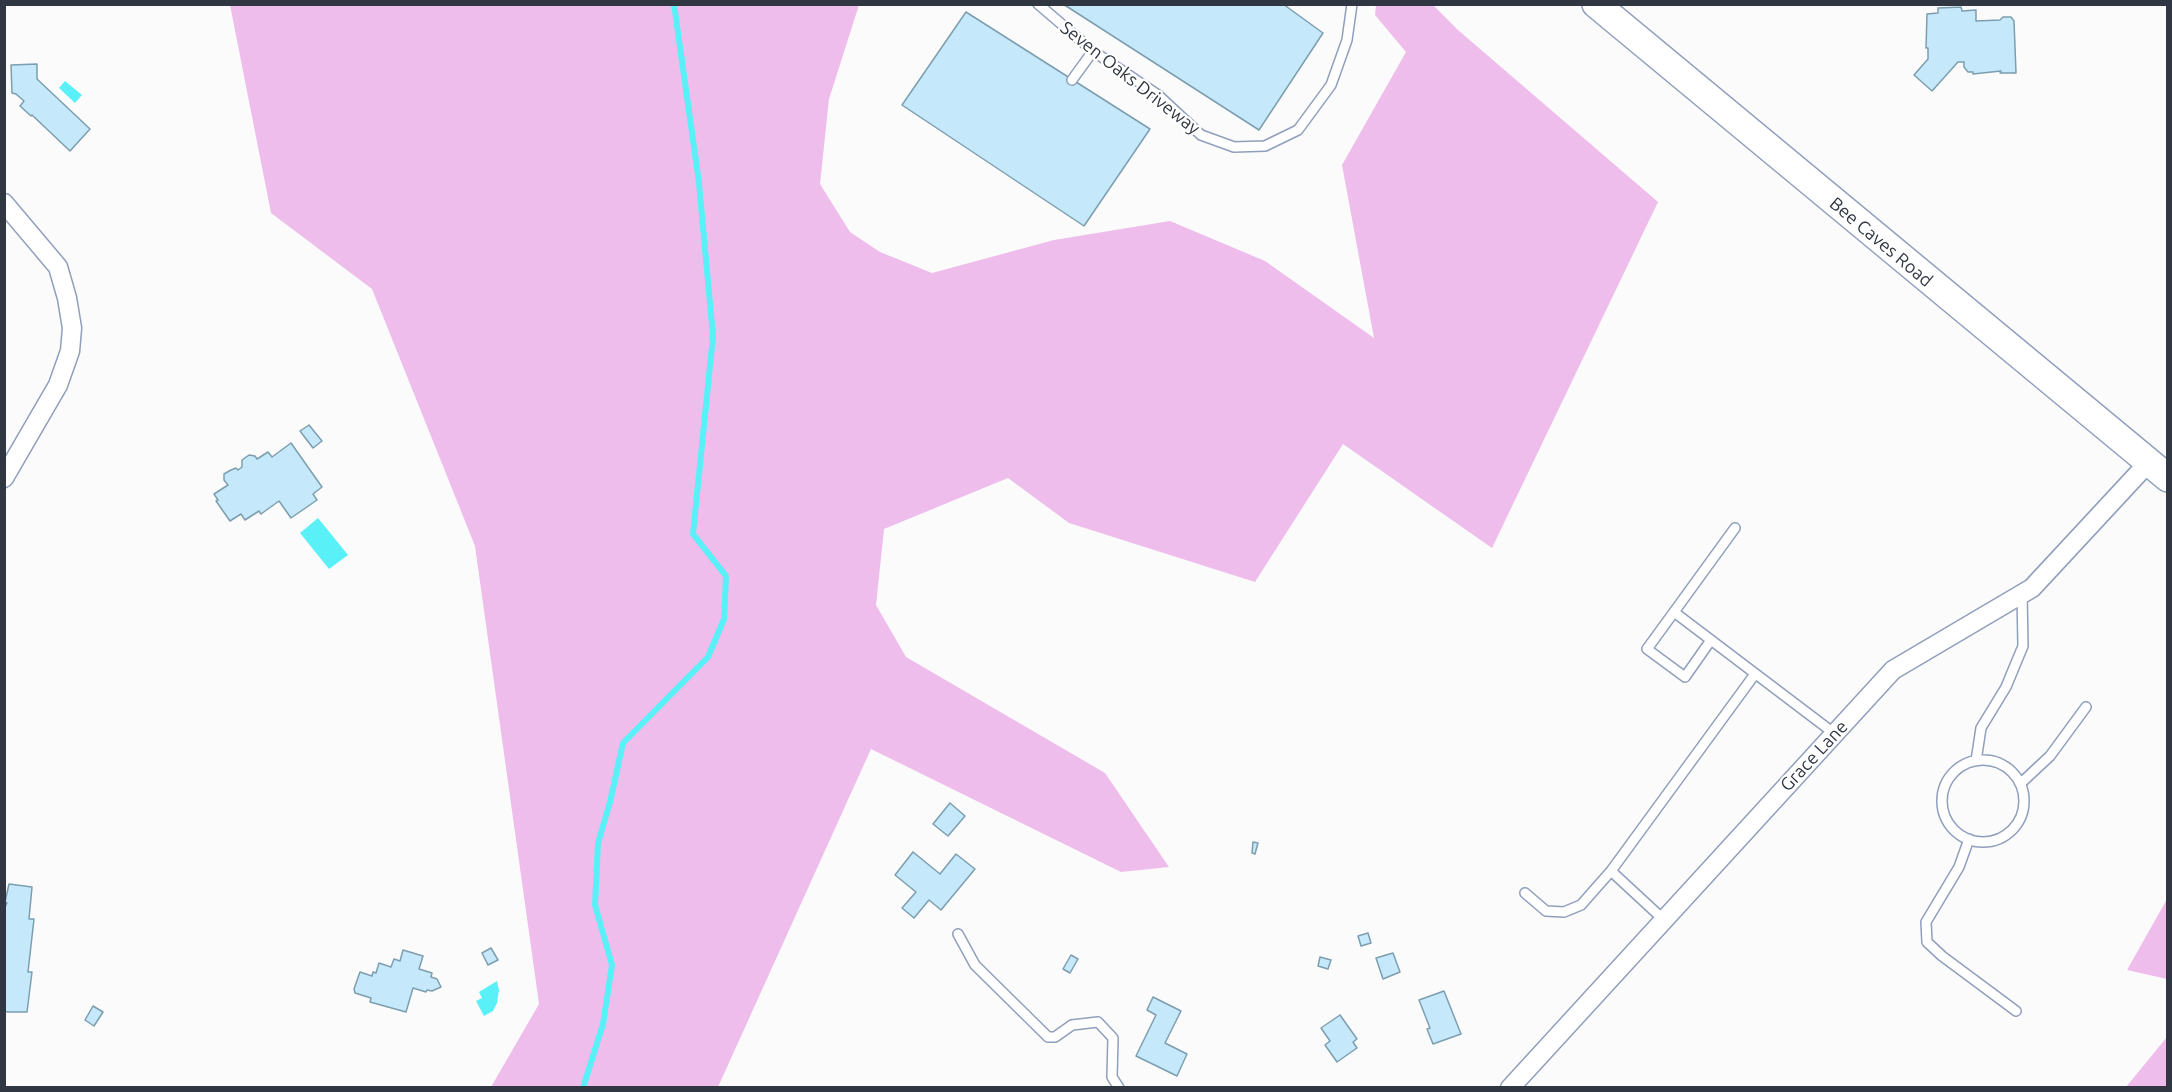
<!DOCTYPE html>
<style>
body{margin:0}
#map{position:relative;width:2172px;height:1092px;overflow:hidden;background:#fbfbfb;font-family:Ubuntu,sans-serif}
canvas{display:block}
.frame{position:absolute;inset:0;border:6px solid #303642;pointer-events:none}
</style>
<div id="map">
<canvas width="2172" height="1092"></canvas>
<div class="frame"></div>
</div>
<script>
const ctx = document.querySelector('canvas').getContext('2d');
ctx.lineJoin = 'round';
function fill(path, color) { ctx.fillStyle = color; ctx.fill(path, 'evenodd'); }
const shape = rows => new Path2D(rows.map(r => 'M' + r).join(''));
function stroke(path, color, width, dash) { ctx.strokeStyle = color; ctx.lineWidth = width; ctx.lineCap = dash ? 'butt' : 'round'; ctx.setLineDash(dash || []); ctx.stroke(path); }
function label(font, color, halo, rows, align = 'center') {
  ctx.font = font + ' Ubuntu,sans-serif'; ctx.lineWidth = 4.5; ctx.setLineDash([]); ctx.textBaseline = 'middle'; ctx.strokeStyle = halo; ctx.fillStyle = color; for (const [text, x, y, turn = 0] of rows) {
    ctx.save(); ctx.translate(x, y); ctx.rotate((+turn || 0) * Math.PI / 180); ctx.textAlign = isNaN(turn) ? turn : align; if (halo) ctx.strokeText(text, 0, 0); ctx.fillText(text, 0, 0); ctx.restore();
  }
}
fill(shape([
 [230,5,859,5,829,99,820,184,850,232,880,252,932,273,1054,240,1170,221,1265,261,1374,338,1342,165,1406,52,1375,15,1376,5,1433,5,1458,30,1658,202,1492,548,1343,444,1255,582,1069,523,1008,478,884,529,876,605,906,657,1105,773,1169,867,1121,872,871,749,718,1087,491,1087,539,1004,475,546,372,289,271,213],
 [2167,899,2167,979,2127,970],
 [2167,1037,2167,1087,2126,1087]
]), '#eebdec');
fill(shape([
 [65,81,82,95,75,103,59,88],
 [318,518,348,555,329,569,300,533],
 [497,981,499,990,497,1003,493,1011,484,1016,476,1001,482,998,479,992]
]), '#59f1f7');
stroke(shape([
 [583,1088,603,1024,612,965,595,905,598,843,610,802,623,743,708,657,724,619,726,576,693,534,713,336,699,183,674,4]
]), '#59f1f7', 6);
const building = shape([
 [1063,4,1283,4,1323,33,1259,130,1063,4],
 [1961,7,1962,11,1976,10,1976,21,2000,20,2003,17,2011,17,2014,21,2016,73,2000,73,2001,71,1973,74,1973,72,1968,72,1964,67,1964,62,1958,62,1932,91,1914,75,1928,59,1928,48,1926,48,1927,14,1938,13,1938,8,1961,7],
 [966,12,1150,129,1084,226,902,105,966,12],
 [37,64,37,79,90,129,70,151,32,115,31,116,20,106,24,101,16,94,12,93,11,65,37,64],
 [309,425,322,441,313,448,300,431,309,425],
 [291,443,322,487,313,494,317,500,291,518,279,501,261,514,259,511,245,520,241,514,230,521,216,501,218,500,214,494,228,485,224,480,224,474,231,470,236,468,238,470,242,467,242,460,249,455,255,456,257,459,268,452,272,457,291,443],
 [950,803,965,816,948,836,933,824,950,803],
 [1253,842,1258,843,1255,854,1252,853,1253,842],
 [913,852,940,874,956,854,975,869,941,910,929,900,914,918,902,908,916,892,895,875,913,852],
 [9,884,32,887,29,919,34,919,28,972,32,972,27,1012,7,1012,4,1010,4,909,7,903,5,902,9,884],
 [1368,933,1371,943,1361,946,1358,936,1368,933],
 [491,948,498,960,488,965,482,953,491,948],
 [403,950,423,956,419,969,432,973,431,977,437,979,441,987,432,991,427,990,426,992,413,988,406,1012,370,1002,371,998,355,993,354,989,360,972,372,976,373,972,376,973,379,963,391,967,394,959,400,961,403,950],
 [1393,953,1400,972,1383,979,1376,958,1393,953],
 [1071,955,1078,959,1070,973,1063,969,1071,955],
 [1320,957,1331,960,1328,969,1318,966,1320,957],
 [1444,991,1461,1034,1433,1044,1427,1029,1430,1028,1419,1000,1444,991],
 [1153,997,1181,1011,1165,1043,1187,1054,1177,1076,1136,1056,1156,1015,1147,1010,1153,997],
 [93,1006,103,1012,94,1026,85,1020,93,1006],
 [1340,1015,1357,1039,1353,1042,1357,1048,1337,1062,1325,1045,1330,1041,1321,1028,1340,1015]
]);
fill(building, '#c5e8fb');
stroke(building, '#7c9eaf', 1.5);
const service = shape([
 [1038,4,1093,51,1158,95,1201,135,1234,147,1265,146,1298,130,1331,85,1347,40,1352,4],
 [1072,80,1093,51],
 [1735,528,1674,612,1835,734],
 [1674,612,1647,649,1685,677,1711,640],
 '1942 801a41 41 0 1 1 82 0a41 41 0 1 1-82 0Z',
 [1976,761,1981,728,2006,687,2023,646,2022,593],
 [2020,784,2050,756,2086,707],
 [1969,839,1959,867,1926,922,1927,942,1942,956,2016,1011],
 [1611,871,1664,920],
 [1525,893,1546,911,1564,912,1581,905,1611,871,1755,674],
 [958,934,975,965,1048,1037,1055,1037,1072,1025,1098,1022,1113,1038,1112,1077,1119,1088]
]);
const minor = shape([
 [4,203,58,267,67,298,72,328,70,351,58,385,4,478],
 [1510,1088,1893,670,2032,588,2148,463]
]);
const primary = shape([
 [1596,4,2168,478]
]);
stroke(service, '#909fbc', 12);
stroke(minor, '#909fbc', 21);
stroke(primary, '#909fbc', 30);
stroke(service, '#fff', 9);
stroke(minor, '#fff', 18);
stroke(primary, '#fff', 27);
label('18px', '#303642', '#fff', [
 ["Seven Oaks Driveway",1130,78,38],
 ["Bee Caves Road",1881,242,40],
 ["Grace Lane",1814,756,-47]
]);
</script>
